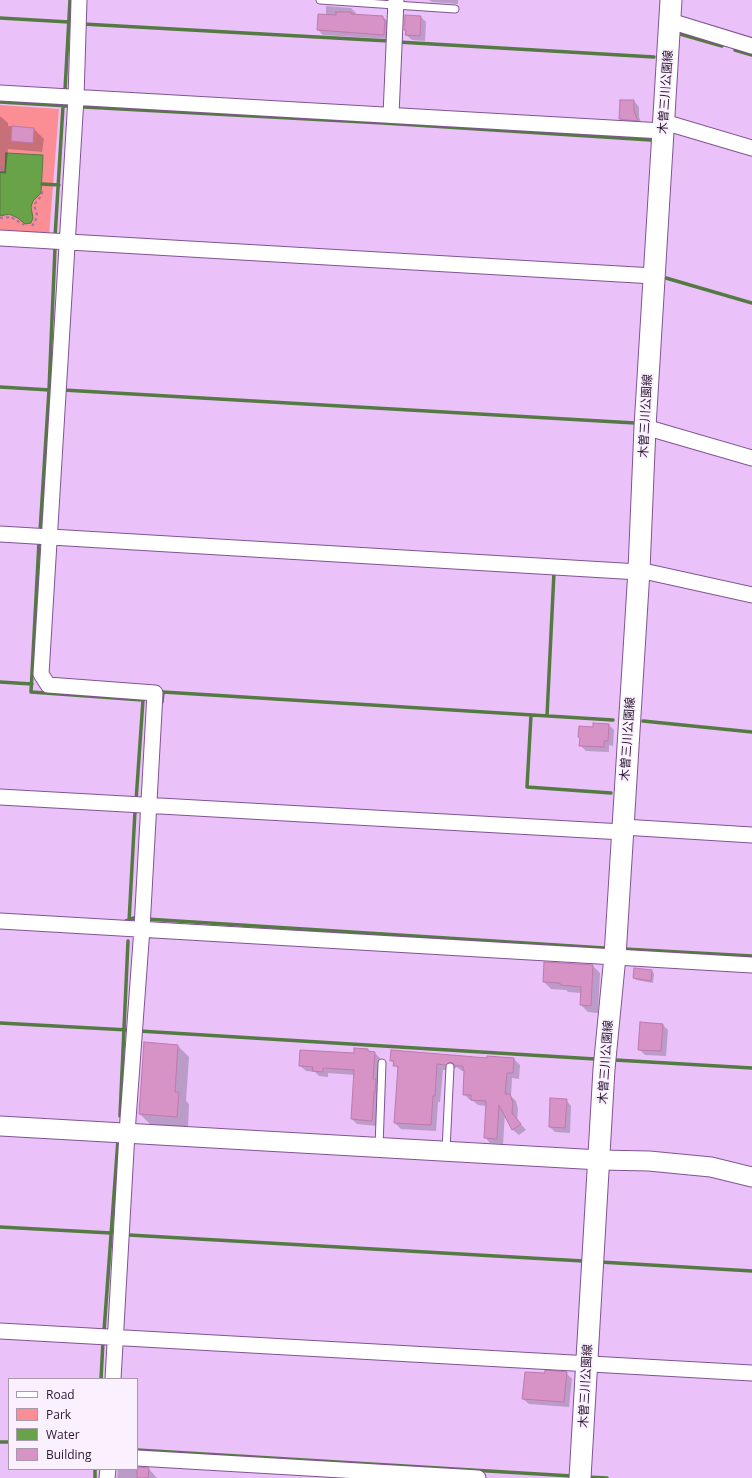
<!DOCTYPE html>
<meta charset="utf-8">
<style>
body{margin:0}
#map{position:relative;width:752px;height:1478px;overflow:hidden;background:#eac2f9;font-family:"Open Sans",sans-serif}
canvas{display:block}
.legend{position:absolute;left:8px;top:1378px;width:130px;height:92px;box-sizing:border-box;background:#faf0fe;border:1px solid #a799ac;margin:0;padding:5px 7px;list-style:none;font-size:12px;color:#2a1731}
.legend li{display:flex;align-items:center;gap:8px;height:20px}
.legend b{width:20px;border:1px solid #a799ac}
</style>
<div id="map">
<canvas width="752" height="1478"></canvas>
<ul class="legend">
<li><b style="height:5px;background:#fff"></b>Road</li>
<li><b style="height:11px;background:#fb8d95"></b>Park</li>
<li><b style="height:11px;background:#68a34a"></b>Water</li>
<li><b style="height:11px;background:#d792c6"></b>Building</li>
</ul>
</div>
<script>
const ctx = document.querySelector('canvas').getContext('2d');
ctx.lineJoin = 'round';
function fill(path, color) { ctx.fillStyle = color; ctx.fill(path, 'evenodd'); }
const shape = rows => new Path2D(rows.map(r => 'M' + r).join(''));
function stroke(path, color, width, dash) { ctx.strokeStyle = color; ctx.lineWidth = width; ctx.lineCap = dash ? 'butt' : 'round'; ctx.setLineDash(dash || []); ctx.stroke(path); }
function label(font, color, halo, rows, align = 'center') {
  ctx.font = font + ' "Open Sans","Noto Sans JP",sans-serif'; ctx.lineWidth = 3.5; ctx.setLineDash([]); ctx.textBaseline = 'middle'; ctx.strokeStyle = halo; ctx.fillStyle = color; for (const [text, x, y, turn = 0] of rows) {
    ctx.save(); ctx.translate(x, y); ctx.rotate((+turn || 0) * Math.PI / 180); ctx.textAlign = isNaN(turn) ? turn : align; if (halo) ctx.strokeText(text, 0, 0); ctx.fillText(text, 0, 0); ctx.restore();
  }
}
fill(shape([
 [0,105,59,109,49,236,0,233]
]), '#fb8d95');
const water = shape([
 [6,153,43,155,41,193,33,201,31,207,33,218,31,223,25,224,18,218,9,214,0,216,0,172,5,172,6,153]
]);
fill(water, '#68a34a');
stroke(water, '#557942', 1);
fill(shape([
 [429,0,458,0,458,4,432,2],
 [326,6,351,8,356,13,356,15,382,17,388,22,389,39,323,35,318,30,326,16],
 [406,16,421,17,426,22,425,41,412,40,406,35],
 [621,101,634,101,639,107,639,117,642,125,625,124,620,119],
 [0,116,8,123,8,126,34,129,44,139,42,152,8,149,6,174,0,173],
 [609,725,614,730,613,746,609,745,609,752,586,751,580,745,581,739,579,737,594,728],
 [593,966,600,973,598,1013,588,1012,581,1005,581,993,568,992,566,990,551,989,544,982],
 [635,969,652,971,654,974,653,983,636,980,634,978],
 [663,1025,668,1030,666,1056,645,1055,639,1049],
 [178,1046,189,1057,186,1101,189,1104,188,1127,151,1125,140,1114],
 [367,1050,370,1053,375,1053,380,1058,377,1126,357,1124,352,1119,355,1075,328,1073,328,1077,319,1076,315,1072,306,1071,300,1066,355,1054],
 [488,1059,514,1059,520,1065,519,1079,512,1078,511,1096,516,1101,518,1109,517,1120,526,1130,519,1135,513,1130,505,1113,503,1144,490,1143,485,1137,487,1106,478,1105,473,1101,470,1100,464,1094,465,1071,462,1071,457,1067,452,1070,443,1070,440,1102,438,1102,436,1131,401,1129,395,1123,399,1070,391,1060],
 [566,1100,571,1106,570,1133,555,1132,550,1127],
 [566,1373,572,1379,569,1407,529,1404,523,1399,546,1374],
 [137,1468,149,1469,157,1478,117,1478,118,1469]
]), '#0003');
stroke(shape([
 [0,18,69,22],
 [83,24,389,41],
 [680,34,722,46],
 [398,42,654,57],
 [735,50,752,55],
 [65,90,70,0],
 [0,102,69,106],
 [84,107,383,123,651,140],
 [42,184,59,185],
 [55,237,63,106],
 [666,278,752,303],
 [0,387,50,390],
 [63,390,635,423],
 [40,532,49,390,55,248],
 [39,542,31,692,143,700,136,801],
 [0,682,32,684],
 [159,701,162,702,163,692,613,720],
 [531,715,527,787,611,793],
 [547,716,554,572],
 [643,721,752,732],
 [146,919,604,948],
 [126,921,134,918],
 [129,922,135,811],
 [624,949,752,956],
 [0,1023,128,1030],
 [139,1031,595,1059],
 [615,1060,752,1068],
 [120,1116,128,941],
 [0,1227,111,1233],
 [129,1235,583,1261],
 [600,1262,752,1271],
 [104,1331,118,1140],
 [101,1379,103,1341],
 [0,1442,9,1442],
 [137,1450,572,1476],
 [586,1477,607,1478],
 [95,1478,95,1469]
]), '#557942', 3.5);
const building = shape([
 [336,12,351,12,351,14,383,16,383,19,385,19,384,35,317,30,318,14,336,15,336,12],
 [405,15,421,16,420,36,405,35,406,30,404,30,405,15],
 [620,100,634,100,634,111,638,121,619,119,620,100],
 [12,126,34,128,33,143,11,141,12,126],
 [593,723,609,724,608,741,604,741,604,747,579,746,580,738,578,737,579,726,593,727,593,723],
 [544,962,593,965,591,1006,580,1005,581,987,560,985,560,983,543,982,544,962],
 [634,968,652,970,651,981,633,978,634,968],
 [640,1022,663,1024,661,1051,638,1050,640,1022],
 [144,1042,178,1045,175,1092,179,1092,177,1117,139,1114,144,1042],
 [354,1048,368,1049,368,1051,375,1052,373,1079,376,1079,375,1092,374,1092,372,1121,351,1119,354,1070,323,1068,323,1072,312,1071,313,1067,299,1066,300,1050,354,1053,354,1048],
 [391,1050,487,1058,487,1056,514,1058,513,1073,507,1073,505,1094,510,1094,513,1103,512,1113,521,1124,512,1130,499,1105,497,1139,484,1138,486,1101,471,1100,471,1095,463,1095,464,1070,463,1070,463,1066,455,1066,453,1063,450,1062,446,1065,437,1064,435,1096,433,1096,431,1125,394,1123,398,1066,393,1066,394,1061,390,1061,391,1050],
 [550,1098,567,1099,565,1128,549,1127,550,1098],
 [545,1370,567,1372,564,1402,522,1399,525,1372,545,1373,545,1370],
 [137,1467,149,1468,148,1478,137,1478,137,1467]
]);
fill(building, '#d792c6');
stroke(building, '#bd79ac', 1);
const service = shape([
 [320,0,455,9],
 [379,1147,382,1063],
 [446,1150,450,1067]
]);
const minor = shape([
 [79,0,76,98,41,674,48,685,155,693,142,928,127,1133,113,1379],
 [670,21,752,46],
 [0,93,663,131],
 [391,115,396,0],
 [664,122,752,148],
 [0,238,654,276],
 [645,427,752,458],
 [0,534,639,572],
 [639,570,752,595],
 [0,797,623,832],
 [623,827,752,835],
 [0,921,752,965],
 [0,1331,752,1373],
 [137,1458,478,1478],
 [107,1478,108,1469]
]);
const tertiary = shape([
 [0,1126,600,1160,649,1161,711,1167,752,1177]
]);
const secondary = shape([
 [580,1478,604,1069,615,956,639,570,645,427,671,0]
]);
stroke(service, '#815392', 9);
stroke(minor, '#815392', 17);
stroke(tertiary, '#815392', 21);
stroke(secondary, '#815392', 23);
stroke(shape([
 [0,168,3,168],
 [0,218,11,217,24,225],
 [32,226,35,222,37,215,34,205,41,196,43,190]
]), '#9778a2', 2, [3, 3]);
stroke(service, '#fff', 7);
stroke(minor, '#fff', 15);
stroke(tertiary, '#fff', 19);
stroke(secondary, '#fff', 21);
label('12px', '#2a1731', '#faf0fe', [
 ["木曽三川公園線",666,92,-86],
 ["木曽三川公園線",646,416,-87],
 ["木曽三川公園線",628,739,-86],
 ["木曽三川公園線",606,1062,-86],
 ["木曽三川公園線",586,1386,-87]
]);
</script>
